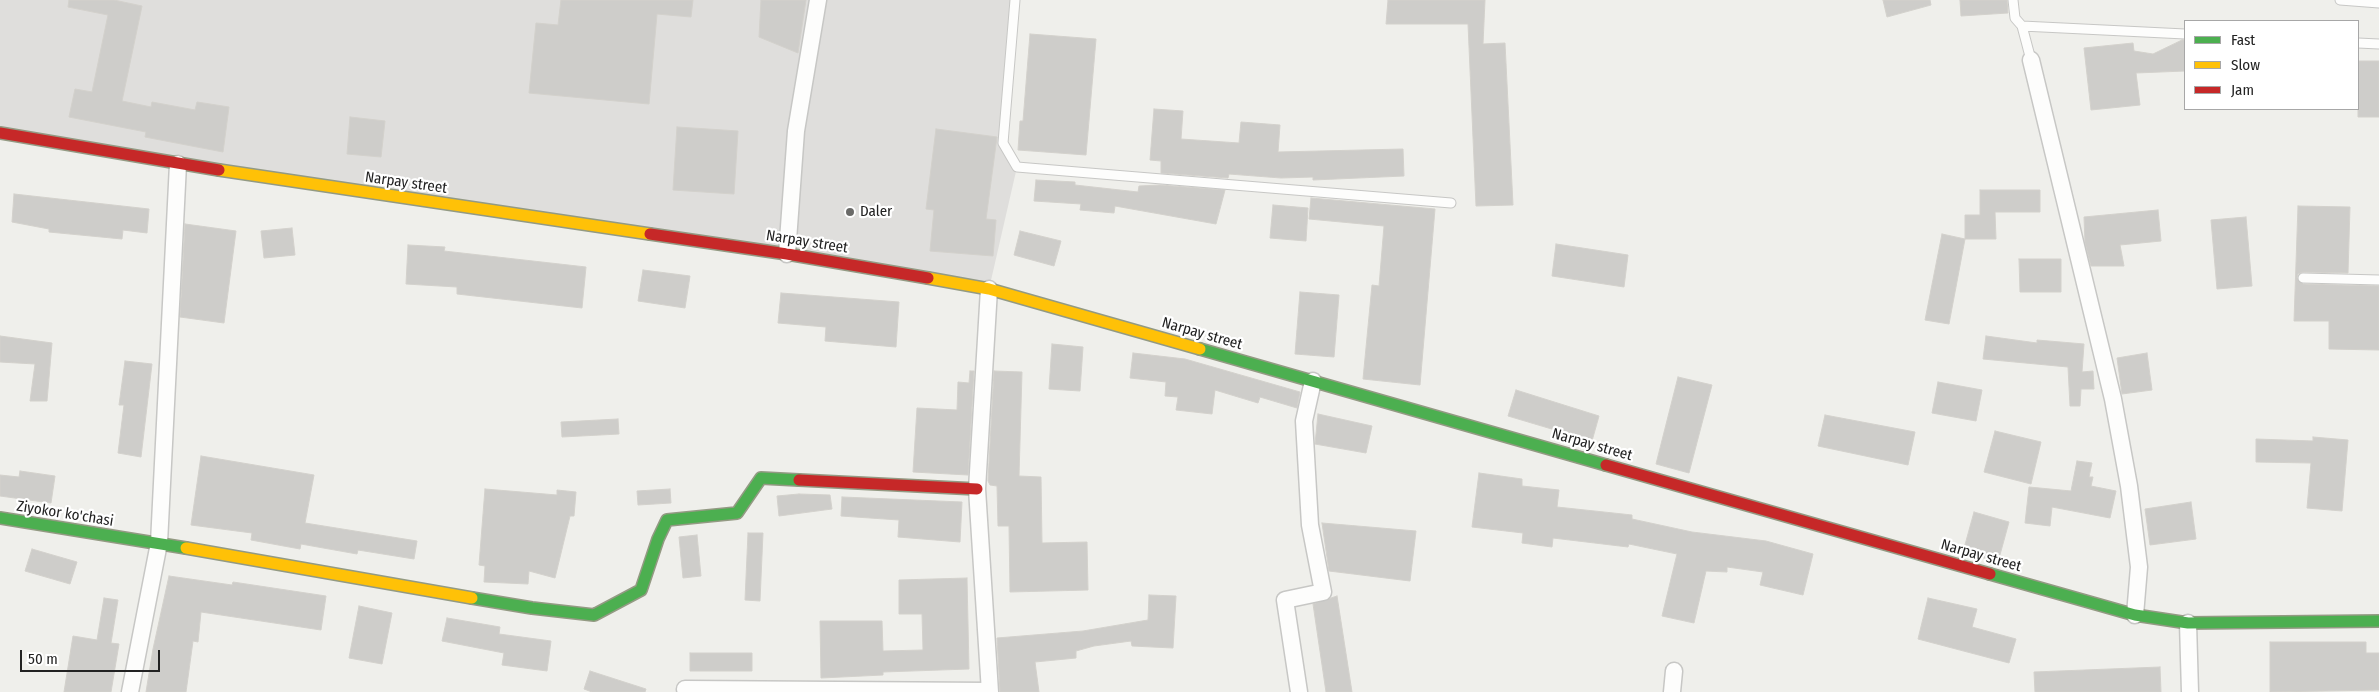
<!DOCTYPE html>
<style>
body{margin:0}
#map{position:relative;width:2379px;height:692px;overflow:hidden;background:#efefeb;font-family:"Fira Sans Condensed",sans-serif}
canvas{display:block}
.legend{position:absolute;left:2184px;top:20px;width:175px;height:90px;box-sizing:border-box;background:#fff;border:1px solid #a7a7a7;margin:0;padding:6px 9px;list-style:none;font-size:15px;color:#222}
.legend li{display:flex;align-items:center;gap:10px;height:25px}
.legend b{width:25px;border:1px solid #a7a7a7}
.scale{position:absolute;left:20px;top:650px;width:140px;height:22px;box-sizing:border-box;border:2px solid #222;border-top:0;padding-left:6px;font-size:15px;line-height:18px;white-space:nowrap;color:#222;-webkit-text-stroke:4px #fff;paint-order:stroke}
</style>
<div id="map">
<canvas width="2379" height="692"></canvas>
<ul class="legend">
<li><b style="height:6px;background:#4caf50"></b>Fast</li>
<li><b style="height:6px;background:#ffc107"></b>Slow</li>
<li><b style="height:6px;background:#c62828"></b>Jam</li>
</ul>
<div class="scale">50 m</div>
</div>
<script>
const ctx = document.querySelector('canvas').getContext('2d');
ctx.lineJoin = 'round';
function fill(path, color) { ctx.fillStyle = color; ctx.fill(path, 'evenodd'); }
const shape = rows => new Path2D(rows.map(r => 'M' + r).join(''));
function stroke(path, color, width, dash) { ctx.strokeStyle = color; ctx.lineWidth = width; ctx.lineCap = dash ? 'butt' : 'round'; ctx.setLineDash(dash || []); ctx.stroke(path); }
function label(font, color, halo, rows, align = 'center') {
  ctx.font = font + ' "Fira Sans Condensed",sans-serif'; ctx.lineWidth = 4.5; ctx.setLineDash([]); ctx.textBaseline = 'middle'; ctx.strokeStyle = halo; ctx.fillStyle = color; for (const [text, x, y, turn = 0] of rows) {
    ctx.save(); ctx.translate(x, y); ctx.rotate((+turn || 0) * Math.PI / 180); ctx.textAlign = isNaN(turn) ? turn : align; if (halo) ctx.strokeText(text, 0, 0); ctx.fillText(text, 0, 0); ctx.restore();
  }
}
fill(shape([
 [0,0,1015,0,1003,143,1017,167,989,289,0,133]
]), '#dfdedc');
const building = shape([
 [69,0,114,0,142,6,122,101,151,107,152,102,195,110,197,102,229,107,223,152,145,137,146,132,69,117,75,89,92,92,108,15,68,7,69,0],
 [561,0,693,0,691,17,657,14,649,104,529,93,536,23,558,25,561,0],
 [761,0,806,0,798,53,759,37,761,0],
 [1388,0,1485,0,1483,44,1505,43,1513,205,1476,206,1468,24,1386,24,1388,0],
 [1883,0,1930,0,1931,5,1887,17,1883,0],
 [1960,0,2007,0,2008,13,1961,16,1960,0],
 [1030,34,1096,39,1086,155,1018,150,1020,121,1023,121,1030,34],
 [2182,40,2185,40,2185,71,2136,73,2140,105,2091,110,2084,48,2133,43,2134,51,2153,54,2182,40],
 [2358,61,2379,61,2379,117,2358,117,2358,61],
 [1154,109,1183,111,1181,139,1239,143,1241,122,1280,125,1278,152,1403,149,1404,176,1313,180,1313,177,1281,178,1229,174,1228,178,1161,173,1161,161,1150,160,1154,109],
 [350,117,385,121,381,157,347,154,350,117],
 [677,127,738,131,734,194,673,190,677,127],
 [936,129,997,137,986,219,996,220,993,256,930,251,934,210,926,209,936,129],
 [1036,180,1075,182,1075,185,1138,192,1139,186,1160,185,1225,190,1216,224,1115,206,1114,213,1080,210,1081,204,1034,201,1036,180],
 [1980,190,2040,190,2040,212,1995,212,1996,239,1965,239,1965,215,1980,215,1980,190],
 [14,194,149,209,147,233,123,230,122,239,49,232,49,229,12,222,14,194],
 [1311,198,1435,209,1420,385,1363,379,1372,285,1379,286,1384,226,1309,219,1311,198],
 [1273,205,1308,208,1306,241,1270,238,1273,205],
 [2298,206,2350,207,2348,273,2303,272,2298,274,2297,278,2303,284,2379,286,2379,350,2329,349,2329,321,2294,321,2298,206],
 [2158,210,2161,241,2120,245,2124,266,2091,266,2085,243,2084,217,2158,210],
 [2246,217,2252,286,2217,289,2211,220,2246,217],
 [185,224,236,231,224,323,180,317,185,224],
 [292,228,295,255,264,258,261,231,292,228],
 [1020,231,1061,241,1054,266,1014,255,1020,231],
 [1942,234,1965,239,1949,324,1925,320,1942,234],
 [1556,244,1628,255,1624,287,1552,276,1556,244],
 [408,245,445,247,444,251,586,267,582,308,457,294,457,287,406,284,408,245],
 [2019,259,2061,259,2061,292,2020,292,2019,259],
 [643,270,690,276,685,308,638,301,643,270],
 [1300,292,1339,295,1334,357,1295,354,1300,292],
 [781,293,899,302,896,347,825,341,826,327,778,323,781,293],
 [0,336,52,343,47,401,30,401,35,364,0,362,0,336],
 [1986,336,2037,343,2037,340,2084,344,2082,372,2093,371,2094,389,2081,389,2080,406,2070,406,2068,367,1983,359,1986,336],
 [1052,344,1083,347,1080,391,1049,389,1052,344],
 [1133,353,1185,359,1300,392,1297,408,1260,397,1258,403,1215,390,1212,414,1176,410,1178,397,1165,396,1166,382,1130,378,1133,353],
 [2147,353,2152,390,2122,394,2117,358,2147,353],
 [125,361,152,364,141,457,118,453,124,405,119,405,125,361],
 [970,371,974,371,968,475,913,472,917,408,957,410,958,382,969,383,970,371],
 [994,371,1022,372,1019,476,1041,477,1042,543,1087,542,1088,590,1010,592,1009,526,998,526,997,486,990,485,988,481,994,371],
 [1678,377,1712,385,1689,473,1656,464,1678,377],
 [1938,382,1982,390,1976,421,1932,413,1938,382],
 [1516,390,1599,416,1592,441,1508,416,1516,390],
 [1318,414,1372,426,1366,453,1315,444,1318,414],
 [1825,415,1915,432,1908,465,1818,446,1825,415],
 [618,419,619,434,562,437,561,422,618,419],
 [1995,431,2041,442,2031,484,1984,472,1995,431],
 [2313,437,2348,440,2342,511,2307,508,2311,463,2256,462,2256,439,2313,441,2313,437],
 [201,456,314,475,305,523,417,541,414,559,358,550,357,554,301,544,300,549,251,540,252,533,191,525,201,456],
 [2077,461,2092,463,2089,477,2093,477,2091,486,2116,491,2110,518,2052,507,2050,526,2025,523,2029,487,2071,491,2077,461],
 [20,471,55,476,51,503,0,496,0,475,19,477,20,471],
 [1479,473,1522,479,1522,486,1559,490,1557,507,1632,515,1632,519,1692,532,1766,541,1813,554,1803,595,1760,585,1763,572,1727,567,1727,572,1706,571,1694,623,1662,616,1677,554,1629,544,1628,547,1553,538,1552,547,1522,543,1523,533,1472,527,1479,473],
 [485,489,557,495,557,490,576,492,574,516,570,516,555,578,529,571,528,584,484,582,485,566,479,565,485,489],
 [670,489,671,503,638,505,637,491,670,489],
 [799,494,830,495,832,509,779,516,777,496,799,494],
 [842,497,962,502,960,542,898,537,899,520,841,516,842,497],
 [2191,502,2196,539,2150,545,2145,509,2191,502],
 [1974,512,2009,522,1998,562,1963,552,1974,512],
 [1322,523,1416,531,1410,581,1329,571,1322,523],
 [748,533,763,533,760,601,745,600,748,533],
 [697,535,701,576,683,578,679,537,697,535],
 [32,549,77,562,70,584,25,571,32,549],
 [169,576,232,585,233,582,326,596,321,630,201,612,198,642,193,641,186,692,146,692,153,649,169,576],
 [967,578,969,669,883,672,883,675,821,678,820,621,882,621,883,651,923,650,922,614,899,614,899,580,967,578],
 [1149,595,1176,596,1173,648,1132,646,1131,641,1094,646,1076,651,1076,658,1035,662,1039,692,1000,692,997,638,1083,631,1148,620,1149,595],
 [1337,596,1352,692,1326,692,1313,604,1337,596],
 [104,598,118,600,111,643,119,644,111,692,64,692,73,636,97,640,104,598],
 [1928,598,1977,609,1972,627,2016,639,2009,663,1918,639,1928,598],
 [359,606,392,613,382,664,349,658,359,606],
 [447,618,500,627,499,634,551,641,547,671,502,665,504,653,442,641,447,618],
 [2270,642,2366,642,2366,653,2379,653,2379,690,2270,692,2270,642],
 [690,653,752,653,752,671,690,671,690,653],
 [2160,667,2161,692,2035,692,2034,672,2160,667],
 [590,671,646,689,645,692,592,692,584,689,590,671]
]);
fill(building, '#cecdca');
stroke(building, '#d3d1cc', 1);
const lane = shape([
 [1015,0,1003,143,1017,167,1451,203],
 [2013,0,2015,18,2022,26,2185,34],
 [2340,0,2379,3],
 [2022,26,2031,60],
 [2358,43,2379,44],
 [2303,278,2379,280]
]);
const street = shape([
 [2031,60,2113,399,2129,486,2139,567,2135,615],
 [787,254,796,131,818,0],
 [989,289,977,489,990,692],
 [2188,623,2190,692],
 [685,689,990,691],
 [130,692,159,543,178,164],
 [1299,692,1285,600,1323,592,1310,525,1304,421,1313,381],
 [1672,692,1674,671]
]);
const fast = shape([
 [1200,349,1606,465],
 [0,518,186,548],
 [1990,574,2135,615,2188,623,2379,621],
 [472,598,532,608,594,615,641,590,658,539,667,520,737,513,761,478,799,480]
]);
const slow = shape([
 [219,170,650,234],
 [928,278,989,289,1200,349],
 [186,548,472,598]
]);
const jam = shape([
 [0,133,219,170],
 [650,234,787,254,928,278],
 [1606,465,1990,574],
 [799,480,977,489]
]);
stroke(lane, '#c7c7c5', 11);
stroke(street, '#c7c7c5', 19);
stroke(fast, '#939a83', 14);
stroke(slow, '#939a83', 14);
stroke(jam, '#939a83', 14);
stroke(lane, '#fdfdfc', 9);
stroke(street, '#fdfdfc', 16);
stroke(fast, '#4caf50', 11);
stroke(slow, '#ffc107', 11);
stroke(jam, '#c62828', 11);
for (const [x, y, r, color] of [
 [850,212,5,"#6a6a68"]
]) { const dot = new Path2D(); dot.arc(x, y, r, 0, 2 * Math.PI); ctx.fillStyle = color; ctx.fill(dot); stroke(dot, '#fff', 2); }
label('15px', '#222', '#fff', [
 ["Narpay street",406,183,8],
 ["Narpay street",807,242,9],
 ["Narpay street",1202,334,16],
 ["Narpay street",1592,445,16],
 ["Ziyokor ko'chasi",65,514,9],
 ["Narpay street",1981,556,16]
]);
label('15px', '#222', '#fff', [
 ["Daler",860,212]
], 'left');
</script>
